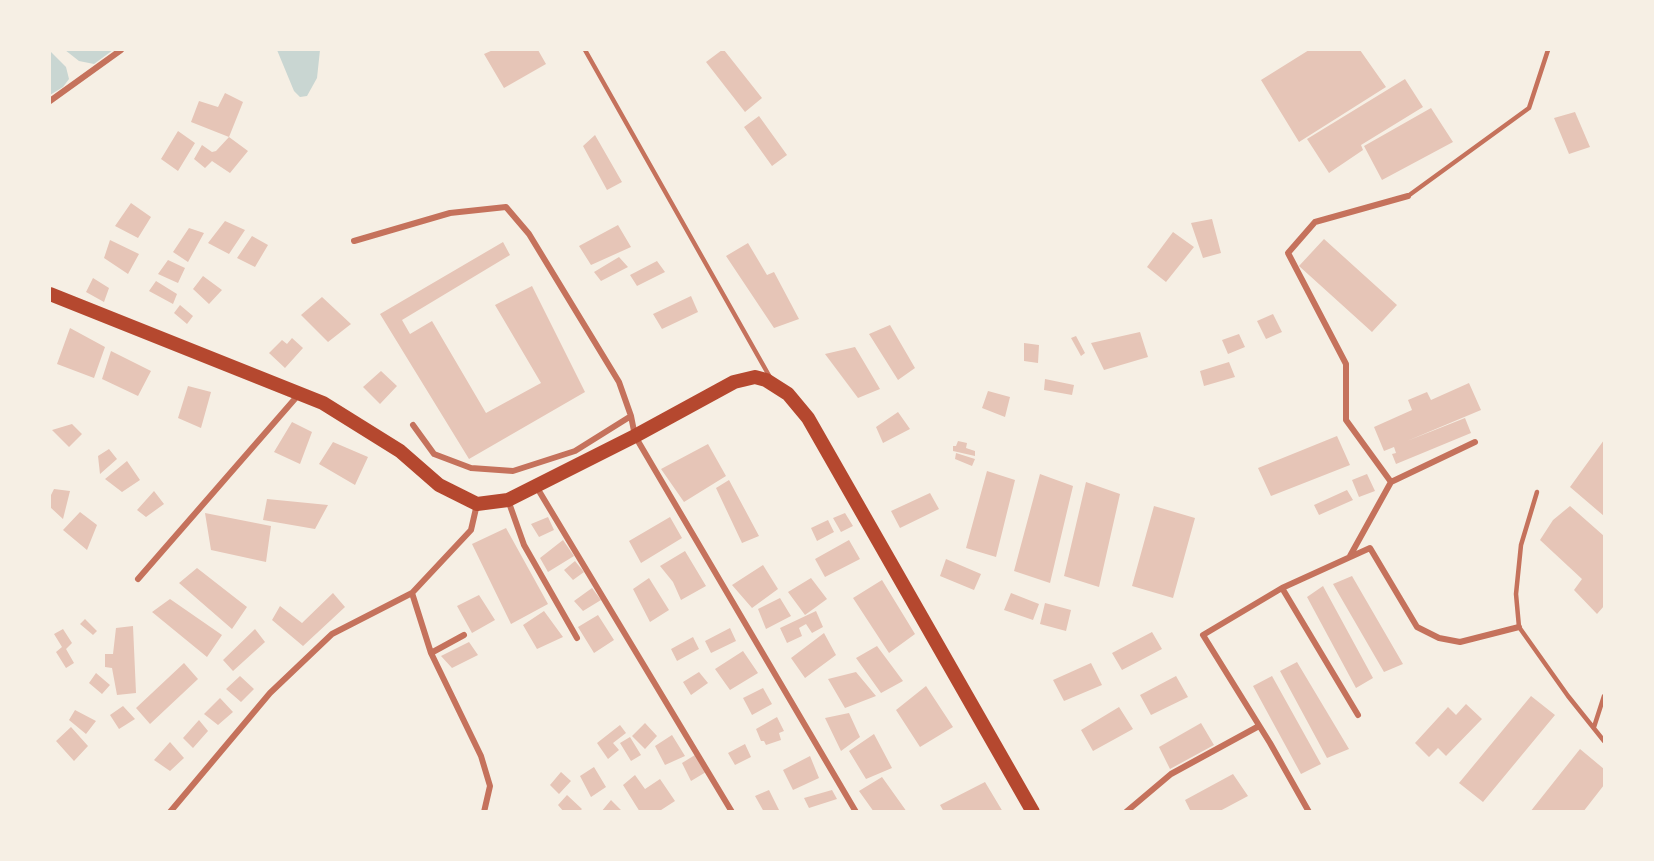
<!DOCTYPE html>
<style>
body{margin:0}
#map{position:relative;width:1654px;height:861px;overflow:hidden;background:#f6efe4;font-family:"Source Serif 4",serif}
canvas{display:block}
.frame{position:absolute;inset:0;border:51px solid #f6efe4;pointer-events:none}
</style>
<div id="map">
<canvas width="1654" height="861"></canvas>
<div class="frame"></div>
</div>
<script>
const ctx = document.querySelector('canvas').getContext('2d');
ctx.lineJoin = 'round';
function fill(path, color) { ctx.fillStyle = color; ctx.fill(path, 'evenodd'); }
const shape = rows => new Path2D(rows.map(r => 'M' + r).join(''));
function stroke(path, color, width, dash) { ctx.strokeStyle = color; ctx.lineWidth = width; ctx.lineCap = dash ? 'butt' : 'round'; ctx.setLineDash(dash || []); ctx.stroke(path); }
fill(shape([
 [65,50,113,50,94,64,79,61],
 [277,50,320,50,317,78,307,96,300,97,294,91],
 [50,51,66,67,69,79,63,87,50,95]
]), '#c9d6d2');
fill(shape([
 [493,50,538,50,546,64,504,88,484,54],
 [722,50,724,50,762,98,745,112,706,62],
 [1309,50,1360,50,1386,87,1299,142,1261,80],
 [1405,79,1423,107,1361,145,1363,150,1329,173,1307,139],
 [225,93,243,102,229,137,191,122,199,101,218,107],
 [1431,108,1453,142,1382,180,1364,146],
 [1575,112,1590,147,1569,154,1554,118],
 [759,116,787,155,772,166,744,127],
 [178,131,195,143,178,171,161,159],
 [595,135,622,182,607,190,583,146],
 [229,137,248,151,230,173,212,161,205,168,194,159,202,145,212,152,216,151],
 [131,203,151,217,138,238,115,226],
 [1212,219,1221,253,1203,258,1191,223],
 [225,221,245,230,229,254,208,243],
 [618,225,631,247,591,265,579,246],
 [189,228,204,233,188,262,173,252],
 [1173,232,1194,247,1166,282,1147,267],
 [252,236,268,245,255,267,237,258],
 [1324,239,1397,305,1372,332,1299,266],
 [110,240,139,254,128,274,104,258],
 [503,242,510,255,402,320,410,334,432,321,486,413,541,383,495,305,532,286,585,392,469,459,380,314],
 [748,243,767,275,774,272,799,319,774,328,726,256],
 [619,257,628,267,601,281,594,272],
 [168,260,185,268,178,283,158,274],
 [657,261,665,272,637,286,630,275],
 [203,276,222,290,209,304,193,289],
 [93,278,109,288,104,302,86,292],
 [156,281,177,294,173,304,149,291],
 [691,296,698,312,662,329,653,314],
 [322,297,351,324,328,342,301,315],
 [180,305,193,316,187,324,174,313],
 [1273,314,1282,332,1266,339,1257,321],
 [890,325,915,368,898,380,869,334],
 [70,328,105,347,94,378,57,364],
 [1140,332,1148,357,1104,370,1091,343],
 [1239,334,1245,347,1228,354,1222,340],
 [1076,336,1085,353,1081,356,1071,338],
 [292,338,303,348,285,368,269,353,282,340,287,344],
 [1024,343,1039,345,1038,363,1024,361],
 [855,347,880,389,858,398,825,354],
 [111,351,151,371,138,396,102,379],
 [1229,362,1235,377,1204,386,1200,371],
 [381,371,397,386,380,404,363,387],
 [1045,379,1074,385,1072,395,1044,390],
 [1469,383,1481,410,1407,441,1465,418,1471,433,1396,464,1392,454,1396,453,1394,447,1384,451,1374,427,1412,410,1408,400,1427,392,1431,400],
 [188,386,211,392,201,428,178,418],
 [988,391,1010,397,1005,417,982,408],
 [898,412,910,429,883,443,876,427],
 [292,422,312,432,300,464,274,452],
 [72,424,82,434,69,447,52,430],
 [1337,436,1350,465,1271,496,1258,468],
 [1604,440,1604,516,1570,487],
 [958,441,967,443,966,448,975,451,975,456,953,451,953,446,956,446],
 [333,442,368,457,355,485,319,464],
 [708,444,726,476,684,502,661,469],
 [109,449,117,459,100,474,98,456],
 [956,453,975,459,972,466,955,459],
 [127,461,140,480,122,492,105,479],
 [987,471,1015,480,996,557,966,548],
 [1040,474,1073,486,1050,583,1014,571],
 [1367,474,1375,491,1359,497,1352,480],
 [729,480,759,536,742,543,716,488],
 [1086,482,1120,494,1099,587,1064,576],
 [54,489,70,491,63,519,50,507,50,497],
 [1347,490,1353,500,1319,515,1314,505],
 [154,491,164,504,146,517,137,510],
 [930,493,939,509,900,528,891,511],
 [267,499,328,505,315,529,263,520],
 [1154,506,1195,518,1173,598,1132,586],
 [1570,506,1604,536,1604,606,1597,614,1574,590,1582,579,1540,540,1553,520],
 [80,512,97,525,87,550,63,530],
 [205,513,271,526,266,562,211,550],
 [845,513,853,526,841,532,833,518],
 [548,517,554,530,539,537,531,524],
 [670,517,682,538,641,563,629,541],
 [828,520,834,532,817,541,811,528],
 [506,528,548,604,511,624,472,544],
 [563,540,574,556,548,572,540,558],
 [849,540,860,559,825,577,815,559],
 [685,551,706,586,681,600,673,582,660,566],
 [946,559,981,574,974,590,940,576],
 [575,561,584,572,573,580,564,570],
 [763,565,778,589,752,608,732,585],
 [197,568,247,607,232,629,179,583],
 [1352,576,1403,664,1384,672,1333,584],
 [649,578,669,610,650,622,633,589],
 [811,578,827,599,805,615,788,592],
 [882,580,915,634,889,653,853,598],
 [1323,586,1373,678,1356,688,1307,597],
 [592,588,601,600,583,611,574,601],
 [333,593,345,607,303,646,272,620,280,606,302,623],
 [1011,593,1039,604,1033,620,1004,610],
 [479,595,495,620,472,633,457,606],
 [780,598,791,616,766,629,758,609],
 [170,599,222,635,207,657,152,612],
 [1045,603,1071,610,1066,631,1040,624],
 [544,611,563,637,537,649,523,625],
 [816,611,823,627,812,633,806,624,799,628,802,636,787,643,780,628],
 [598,615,614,640,594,653,578,627],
 [85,619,97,631,93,635,80,624],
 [133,626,136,693,117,695,112,668,105,667,105,654,113,654,116,628],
 [730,628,736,641,711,653,705,641],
 [63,629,72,643,66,649,74,663,66,668,56,652,62,647,54,634],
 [255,629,265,642,233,671,223,660],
 [1152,632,1162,649,1122,670,1112,653],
 [824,633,836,655,805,678,791,658],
 [693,637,699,649,677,661,671,649],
 [469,642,478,655,452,668,441,656],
 [877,646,903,681,881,693,856,658],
 [743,651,758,673,730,690,715,669],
 [1297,662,1349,749,1327,758,1280,671],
 [184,663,198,679,150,724,136,708],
 [1091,663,1102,685,1064,701,1053,680],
 [699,672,708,683,691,695,683,682],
 [856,672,876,696,845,708,828,679],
 [96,673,110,685,102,694,89,683],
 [240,676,254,689,241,702,226,689],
 [1176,676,1188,697,1151,715,1140,695],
 [1272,676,1321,764,1301,774,1253,686],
 [926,686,953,727,920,747,896,710],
 [763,688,772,704,752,715,743,698],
 [1531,696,1555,715,1483,802,1459,783],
 [220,698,233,712,218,725,204,714],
 [1466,704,1482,719,1446,756,1438,748,1429,757,1415,743,1448,707,1456,715],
 [123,706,135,719,119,729,110,715],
 [1119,707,1133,729,1093,751,1081,730],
 [75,710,96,721,86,734,69,720],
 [849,713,860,737,841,751,825,718],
 [777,717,784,731,779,733,781,740,766,745,764,741,761,741,756,729],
 [199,720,208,731,193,748,183,738],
 [645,723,657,736,645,749,632,736],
 [1201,723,1214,745,1170,769,1159,747],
 [620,725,626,733,613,743,619,750,608,759,597,743],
 [71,727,88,746,74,761,56,741],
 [874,734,892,768,866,779,849,751],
 [672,735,685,756,665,765,655,746],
 [630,737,641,755,631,761,620,743],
 [170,742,184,758,170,771,154,760],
 [745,744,751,757,735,765,728,753],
 [1580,749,1604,769,1604,785,1583,812,1530,812],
 [695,755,706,772,691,781,682,763],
 [810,756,819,778,793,790,783,770],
 [594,767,606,787,591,797,580,776],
 [561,772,571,781,559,794,550,785],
 [1233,774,1248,796,1218,812,1191,812,1185,800],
 [635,775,645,789,660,779,675,801,658,812,640,812,623,785],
 [882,777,907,812,874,812,859,791],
 [985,782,1003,812,944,812,940,805],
 [769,790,780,812,764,812,755,796],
 [832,790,837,799,809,808,804,798],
 [567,795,582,809,579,812,564,812,558,805],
 [611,800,623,812,601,812]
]), '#e6c5b7');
stroke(shape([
 [585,50,771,379],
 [1408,196,1529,108,1548,50],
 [1537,492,1521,545,1516,594,1519,627,1568,696,1604,741],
 [1594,727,1604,696]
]), '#c5725c', 4.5);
stroke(shape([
 [50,101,121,50],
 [354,241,450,213,506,207,529,234,619,382,631,416,635,436,856,812],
 [413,425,434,454,471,468,513,471,575,451,631,416],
 [1391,482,1346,420,1346,364,1288,253,1315,222,1408,196],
 [536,486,732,812],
 [508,500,524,545,577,638],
 [1350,556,1391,482,1475,442],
 [138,579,300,393],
 [1282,588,1203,635,1270,743,1309,812],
 [412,593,431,653,481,756,490,786,484,812],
 [431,653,464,635],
 [1358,715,1282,588,1370,548,1417,627,1439,638,1460,642,1519,627],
 [170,812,270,693,332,634,412,593,471,530,477,504],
 [1126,812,1171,774,1259,726]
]), '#c5725c', 6);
stroke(shape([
 [50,294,323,403,400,451,439,485,477,504,508,500,635,436,734,382,755,377,766,380,788,394,808,418,1033,812]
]), '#b5482f', 14);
</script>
